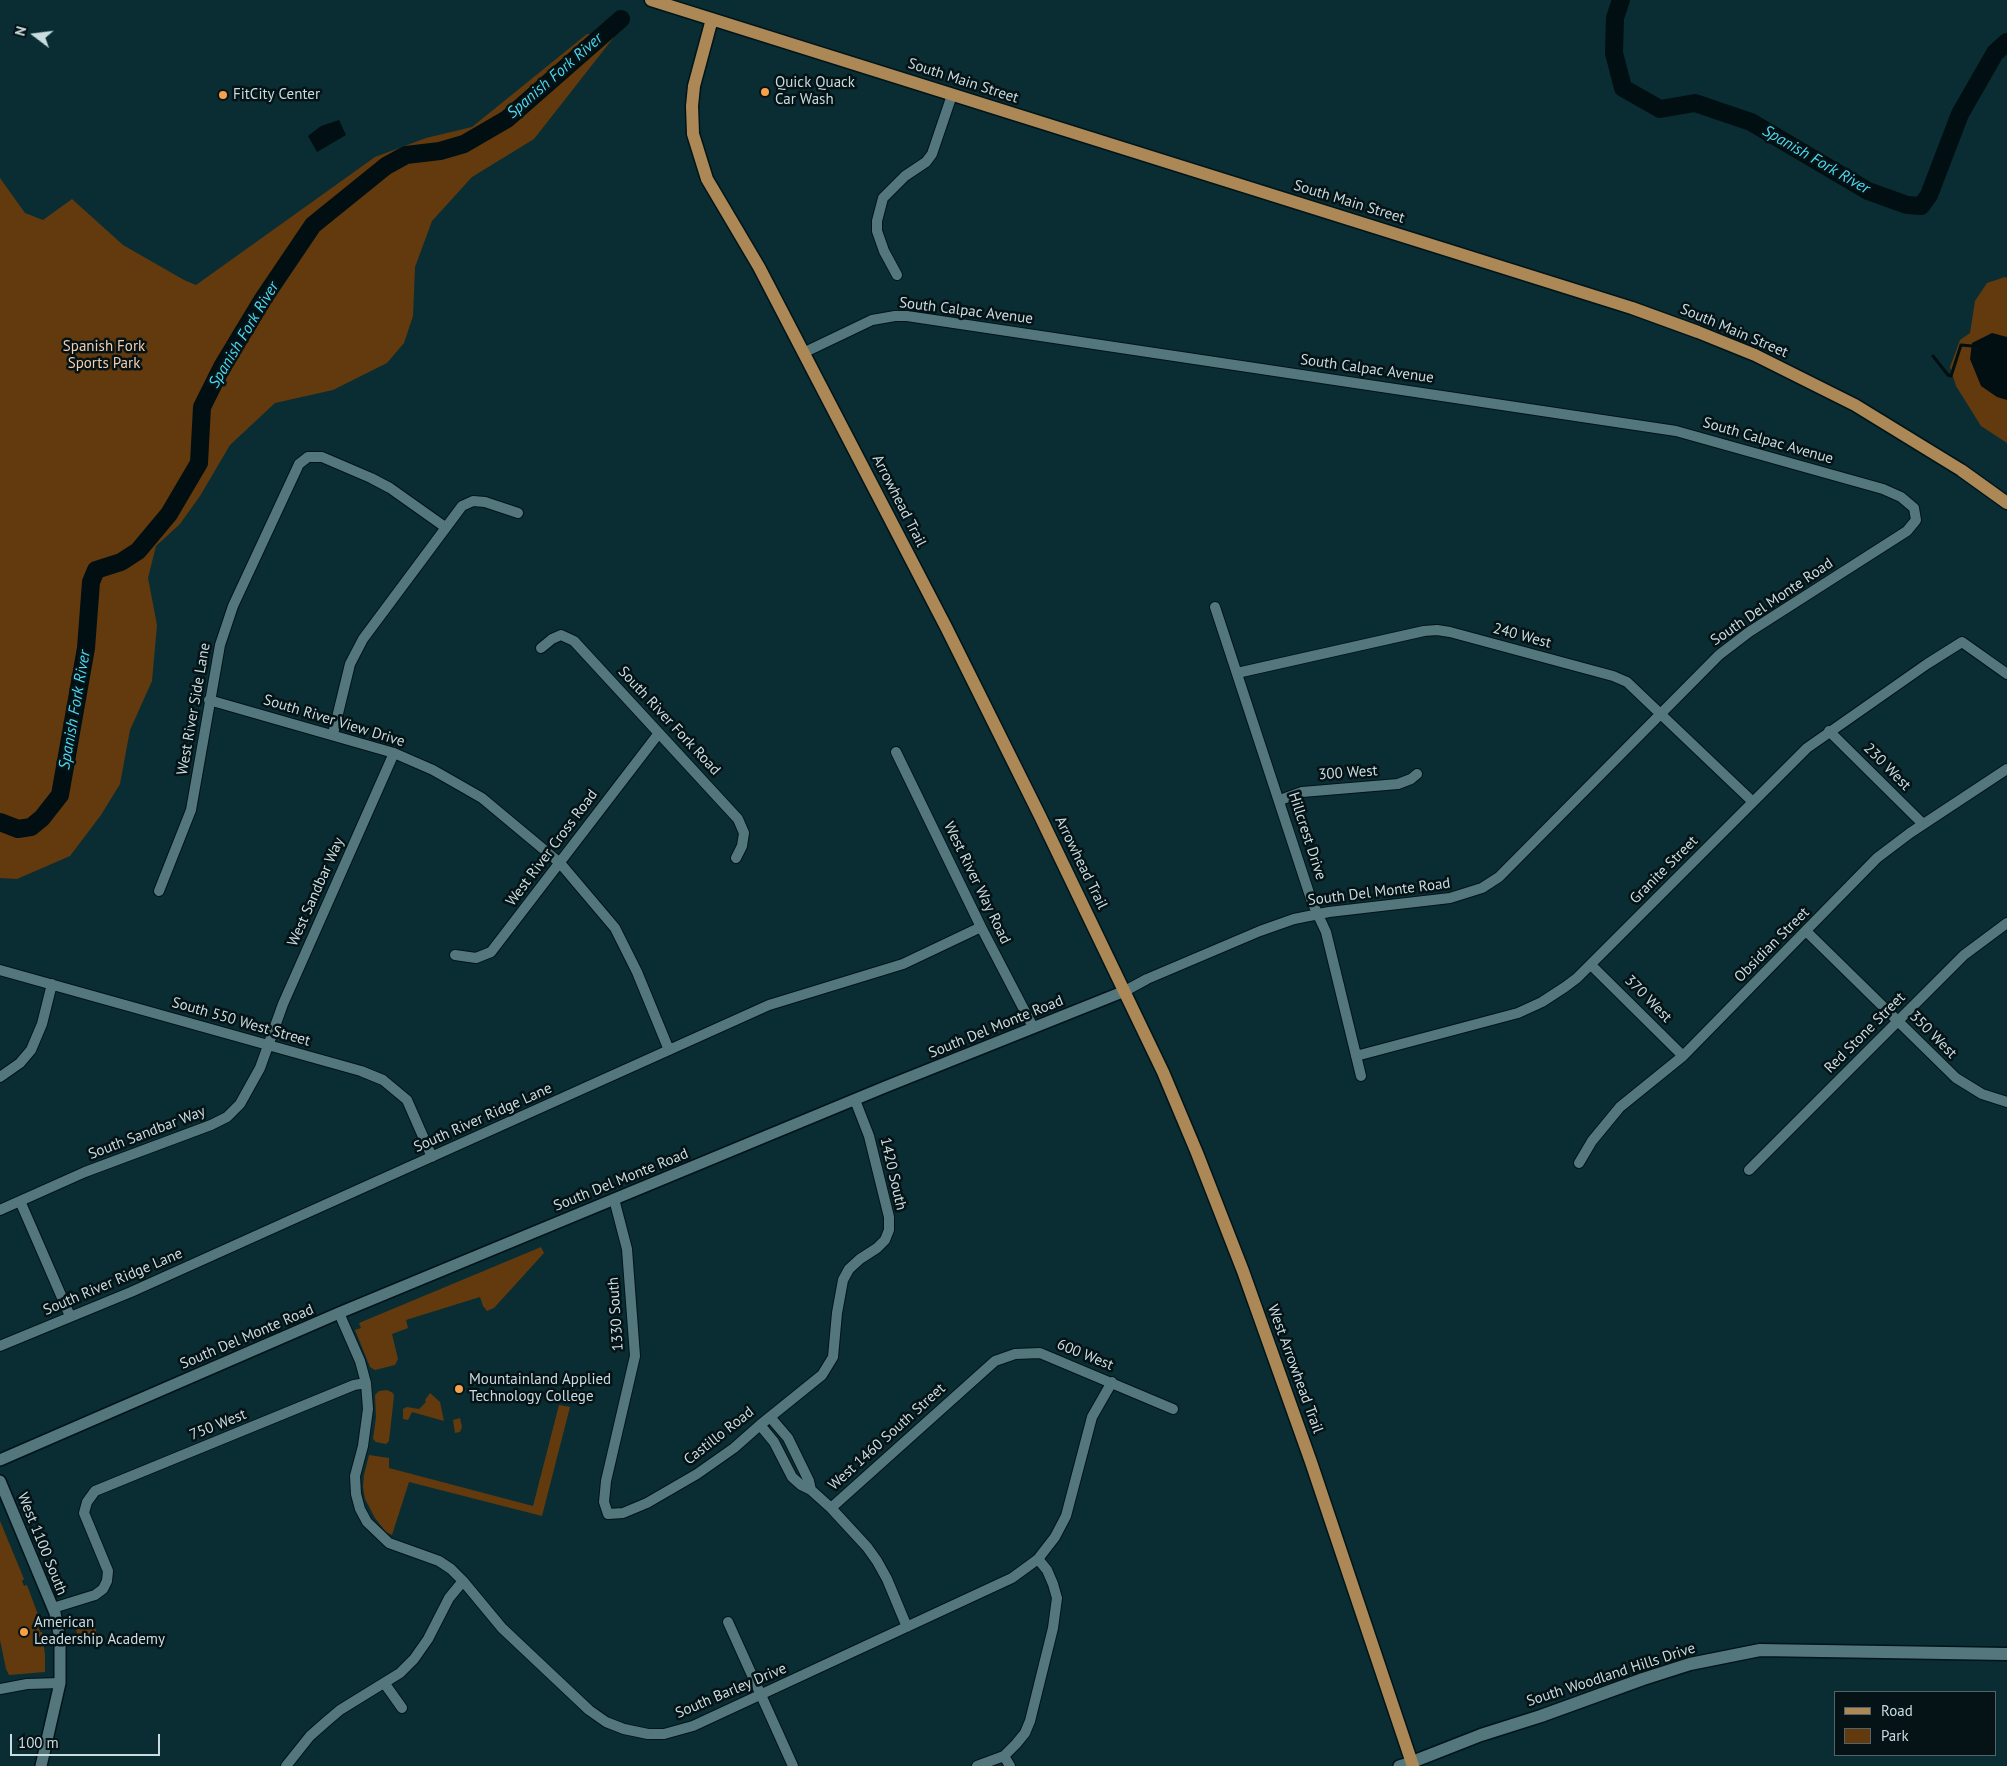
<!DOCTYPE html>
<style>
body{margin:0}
#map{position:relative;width:2007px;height:1766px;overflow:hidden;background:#092d33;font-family:"PT Sans",sans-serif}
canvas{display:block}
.legend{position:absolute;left:1834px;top:1691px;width:162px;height:65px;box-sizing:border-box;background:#051316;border:1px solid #536367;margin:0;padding:6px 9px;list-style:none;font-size:15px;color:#c9dce0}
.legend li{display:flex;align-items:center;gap:10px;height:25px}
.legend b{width:25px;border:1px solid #536367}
.north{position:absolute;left:10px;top:10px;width:50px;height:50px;-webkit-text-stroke:4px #051316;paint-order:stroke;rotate:285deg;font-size:14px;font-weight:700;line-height:20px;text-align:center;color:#c9dce0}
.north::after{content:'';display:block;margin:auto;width:18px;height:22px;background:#c9dce0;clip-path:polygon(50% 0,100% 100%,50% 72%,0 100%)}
.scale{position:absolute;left:10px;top:1734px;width:150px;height:22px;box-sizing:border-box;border:2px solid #c9dce0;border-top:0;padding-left:6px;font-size:15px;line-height:18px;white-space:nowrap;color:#c9dce0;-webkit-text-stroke:4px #051316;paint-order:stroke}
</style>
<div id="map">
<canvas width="2007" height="1766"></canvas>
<ul class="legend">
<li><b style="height:6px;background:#ac8857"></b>Road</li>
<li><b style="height:14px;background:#633a0d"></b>Park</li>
</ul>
<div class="north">N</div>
<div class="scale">100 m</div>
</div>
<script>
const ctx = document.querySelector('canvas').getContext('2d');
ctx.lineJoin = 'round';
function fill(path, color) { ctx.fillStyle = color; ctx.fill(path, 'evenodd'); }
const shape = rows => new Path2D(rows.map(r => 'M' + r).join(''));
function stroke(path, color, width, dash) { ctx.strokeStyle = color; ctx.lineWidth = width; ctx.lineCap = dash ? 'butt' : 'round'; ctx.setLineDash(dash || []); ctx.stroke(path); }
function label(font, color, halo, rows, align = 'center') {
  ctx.font = font + ' "PT Sans",sans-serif'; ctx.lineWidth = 5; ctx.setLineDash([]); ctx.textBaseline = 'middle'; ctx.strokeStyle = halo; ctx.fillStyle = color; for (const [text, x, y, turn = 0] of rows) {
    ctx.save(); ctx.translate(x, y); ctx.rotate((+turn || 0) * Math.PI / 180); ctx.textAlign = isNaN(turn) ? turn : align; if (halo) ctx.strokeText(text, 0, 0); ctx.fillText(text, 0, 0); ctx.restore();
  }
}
fill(shape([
 [587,34,614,37,534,139,472,177,432,221,415,267,413,316,404,343,387,363,333,390,275,403,230,445,200,496,180,524,156,546,148,578,157,625,152,681,130,730,120,784,101,815,70,856,17,879,0,878,0,178,25,213,43,220,72,199,123,245,184,280,196,285,375,157,426,138,472,127],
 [2005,277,2007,278,2007,443,1981,426,1956,386,1950,367,1960,340,1970,333,1975,301,1987,283],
 [541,1247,544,1253,494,1308,487,1311,483,1306,480,1297,406,1320,408,1328,392,1334,398,1359,395,1365,375,1370,370,1367,355,1330,361,1328,359,1323],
 [387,1390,393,1393,394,1396,389,1441,386,1444,376,1442,373,1439,376,1417,375,1395,379,1391],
 [430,1393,440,1402,444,1421,412,1412,408,1420,403,1419,403,1409,407,1407,419,1409,426,1402,425,1400],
 [559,1405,570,1407,542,1516,409,1482,392,1535,386,1532,375,1518,365,1499,363,1487,364,1475,369,1455,389,1458,389,1468,533,1506],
 [460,1418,462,1427,460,1432,455,1433,453,1420],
 [0,1521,24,1579,22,1581,24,1586,27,1585,40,1620,38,1621,40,1632,42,1632,45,1655,45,1672,9,1675,6,1669,0,1640],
 [95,1625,98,1640,79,1644,76,1629]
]), '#633a0d');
fill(shape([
 [339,120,346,135,317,152,308,136,321,126],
 [1992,333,2007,337,2007,400,1997,397,1981,386,1970,359,1972,343]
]), '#010f12');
stroke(shape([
 [1933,356,1948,375,1951,376,1961,345,1972,346]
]), '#010f12', 3);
stroke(shape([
 [1621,0,1615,18,1614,53,1623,88,1660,109,1695,103,1751,122,1868,191,1907,205,1921,206,1929,195,1960,114,1995,53,2007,42],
 [0,822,18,829,31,827,42,818,60,795,86,648,91,582,96,570,121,562,138,551,169,514,199,463,202,407,222,367,263,299,313,225,386,166,406,155,440,151,464,144,507,119,621,19]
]), '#010f12', 18);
const minor = shape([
 [897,275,884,251,877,231,877,221,883,198,905,176,926,162,932,154,952,95],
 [803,353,872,320,895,316,907,316,1676,431,1883,489,1901,497,1914,508,1916,520,1907,531,1749,632,1719,655,1499,877,1482,888,1450,898,1329,912,1294,919,1260,931,1147,979,1125,991],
 [1215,607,1312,902,1326,932,1361,1076],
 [541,648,552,639,561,635,574,641,738,819,744,833,742,846,736,858],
 [1237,673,1424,631,1437,630,1450,632,1613,676,1627,682,1753,802],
 [209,700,394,753,433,770,482,798,560,863,615,928,637,972,669,1050],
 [1829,731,1923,824],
 [333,734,350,664,363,639,462,506,473,501,485,502,518,513],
 [896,752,981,927,1033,1027],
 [1280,800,1302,792,1398,784,1411,779,1417,774],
 [159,891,191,810,220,645,233,606,299,464,308,457,322,457,371,478,390,488,445,527],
 [1806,931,1956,1078,1982,1094,2007,1102],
 [455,955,476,958,491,952,659,733],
 [1591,965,1683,1056],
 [0,970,361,1071,383,1080,407,1100,432,1157],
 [1356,1056,1518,1013,1542,1002,1565,987,1577,978,1807,748,1927,664,1962,642,2007,674],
 [0,1077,20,1063,31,1050,42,1024,52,984],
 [1579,1163,1592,1141,1620,1107,1683,1056,1877,858,1910,833,2007,769],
 [1749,1170,1964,955,2007,923],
 [614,1199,627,1249,635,1356,606,1481,604,1502,608,1514,623,1513,647,1503,697,1474,734,1448,760,1425,822,1375,833,1357,837,1313,843,1280,849,1269,860,1259,877,1248,885,1240,889,1230,889,1217,869,1136,855,1100],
 [20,1201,70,1316],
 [0,1210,85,1172,211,1125,227,1117,240,1104,260,1068,283,1004,394,753],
 [339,1313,360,1361,366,1383,368,1409,363,1446,355,1476,356,1494,360,1509,367,1522,389,1543,439,1561,451,1569,463,1581,502,1628,589,1710,606,1722,624,1729,648,1734,664,1734,693,1726,1012,1578,1023,1570,1038,1559,1055,1537,1066,1516,1092,1417,1112,1382],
 [0,1346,131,1292,769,1005,903,964,981,927],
 [770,1417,788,1438,809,1481,811,1490],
 [760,1425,774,1442,792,1477,801,1485,811,1490,831,1508,867,1547,877,1561,887,1579,907,1627],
 [831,1508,995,1361,1015,1354,1040,1353,1173,1409],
 [53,1608,95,1595,103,1589,107,1581,108,1571,84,1513,87,1502,95,1491,354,1385,366,1383],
 [728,1622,793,1766],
 [385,1684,402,1708],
 [0,1689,27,1684,60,1683],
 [1004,1756,1010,1766],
 [286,1766,310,1736,327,1721,340,1710,400,1673,414,1659,428,1639,449,1598,463,1581],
 [977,1766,1004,1756,1016,1744,1025,1733,1030,1721,1053,1628,1057,1598,1053,1584,1047,1570,1038,1559]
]);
const tertiary = shape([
 [0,1460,339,1313,885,1087,1125,991],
 [0,1481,55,1613,60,1639,60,1683,41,1766],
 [1399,1766,1412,1762]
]);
const secondary = shape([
 [1412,1762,1481,1735,1541,1716,1643,1679,1690,1664,1760,1650,2007,1654]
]);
const primary = shape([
 [651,0,1632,308,1698,332,1755,355,1855,405,1961,470,2007,503],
 [712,19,694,86,692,106,693,134,707,179,759,267,946,627,1040,816,1163,1072,1197,1153,1243,1271,1311,1462,1413,1766]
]);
stroke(minor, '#001419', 12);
stroke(tertiary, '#001419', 14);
stroke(secondary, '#001419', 15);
stroke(primary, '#001419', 15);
stroke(minor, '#54777e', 10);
stroke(tertiary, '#54777e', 11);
stroke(secondary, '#54777e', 12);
stroke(primary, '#ac8857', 12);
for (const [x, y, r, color] of [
 [765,92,5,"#f7a14a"],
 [223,95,5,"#f7a14a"],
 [459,1389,5,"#f7a14a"],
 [24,1632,5,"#f7a14a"]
]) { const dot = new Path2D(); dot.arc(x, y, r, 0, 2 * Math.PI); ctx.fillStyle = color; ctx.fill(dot); stroke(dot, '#051316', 2); }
label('15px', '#c9dce0', '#051316', [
 ["South Main Street",963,81,18],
 ["South Main Street",1349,202,17],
 ["South Calpac Avenue",966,311,7],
 ["South Main Street",1734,331,23],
 ["South Calpac Avenue",1367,369,8],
 ["South Calpac Avenue",1768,441,16],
 ["Arrowhead Trail",899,501,63],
 ["South Del Monte Road",1772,602,-34],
 ["240 West",1522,636,15],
 ["West River Side Lane",194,709,-80],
 ["South River View Drive",334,721,17],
 ["South River Fork Road",669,721,47],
 ["230 West",1887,767,45],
 ["300 West",1348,773,-4],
 ["Hillcrest Drive",1307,836,72],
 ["West River Cross Road",552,848,-53],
 ["Arrowhead Trail",1081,863,64],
 ["Granite Street",1664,870,-45],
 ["West River Way Road",977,883,64],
 ["West Sandbar Way",316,892,-66],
 ["South Del Monte Road",1379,892,-7],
 ["Obsidian Street",1772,945,-45],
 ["370 West",1648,999,45],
 ["South 550 West Street",241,1022,16],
 ["South Del Monte Road",996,1027,-22],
 ["Red Stone Street",1865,1033,-45],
 ["350 West",1933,1035,45],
 ["South River Ridge Lane",483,1118,-24],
 ["South Sandbar Way",147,1133,-21],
 ["1420 South",893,1174,77],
 ["South Del Monte Road",621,1180,-22],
 ["South River Ridge Lane",113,1282,-23],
 ["1330 South",616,1314,-94],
 ["South Del Monte Road",247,1337,-23],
 ["600 West",1085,1355,22],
 ["West Arrowhead Trail",1295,1369,70],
 ["750 West",218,1425,-22],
 ["Castillo Road",719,1436,-38],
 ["West 1460 South Street",887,1437,-42],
 ["West 1100 South",42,1544,68],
 ["South Woodland Hills Drive",1611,1675,-18],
 ["South Barley Drive",731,1691,-23]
]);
label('15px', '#c9dce0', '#051316', [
 ["Quick Quack",775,83],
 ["Car Wash",775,100],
 ["FitCity Center",233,95],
 ["Mountainland Applied",469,1380],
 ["Technology College",469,1397],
 ["American",34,1623],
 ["Leadership Academy",34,1640]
], 'left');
label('15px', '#f4ceae', '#051316', [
 ["Spanish Fork",104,347],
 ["Sports Park",104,364]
]);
label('italic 16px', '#4cd8f0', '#051316', [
 ["Spanish Fork River",555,76,-41],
 ["Spanish Fork River",1816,160,30],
 ["Spanish Fork River",244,335,-59],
 ["Spanish Fork River",75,710,-80]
]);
</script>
